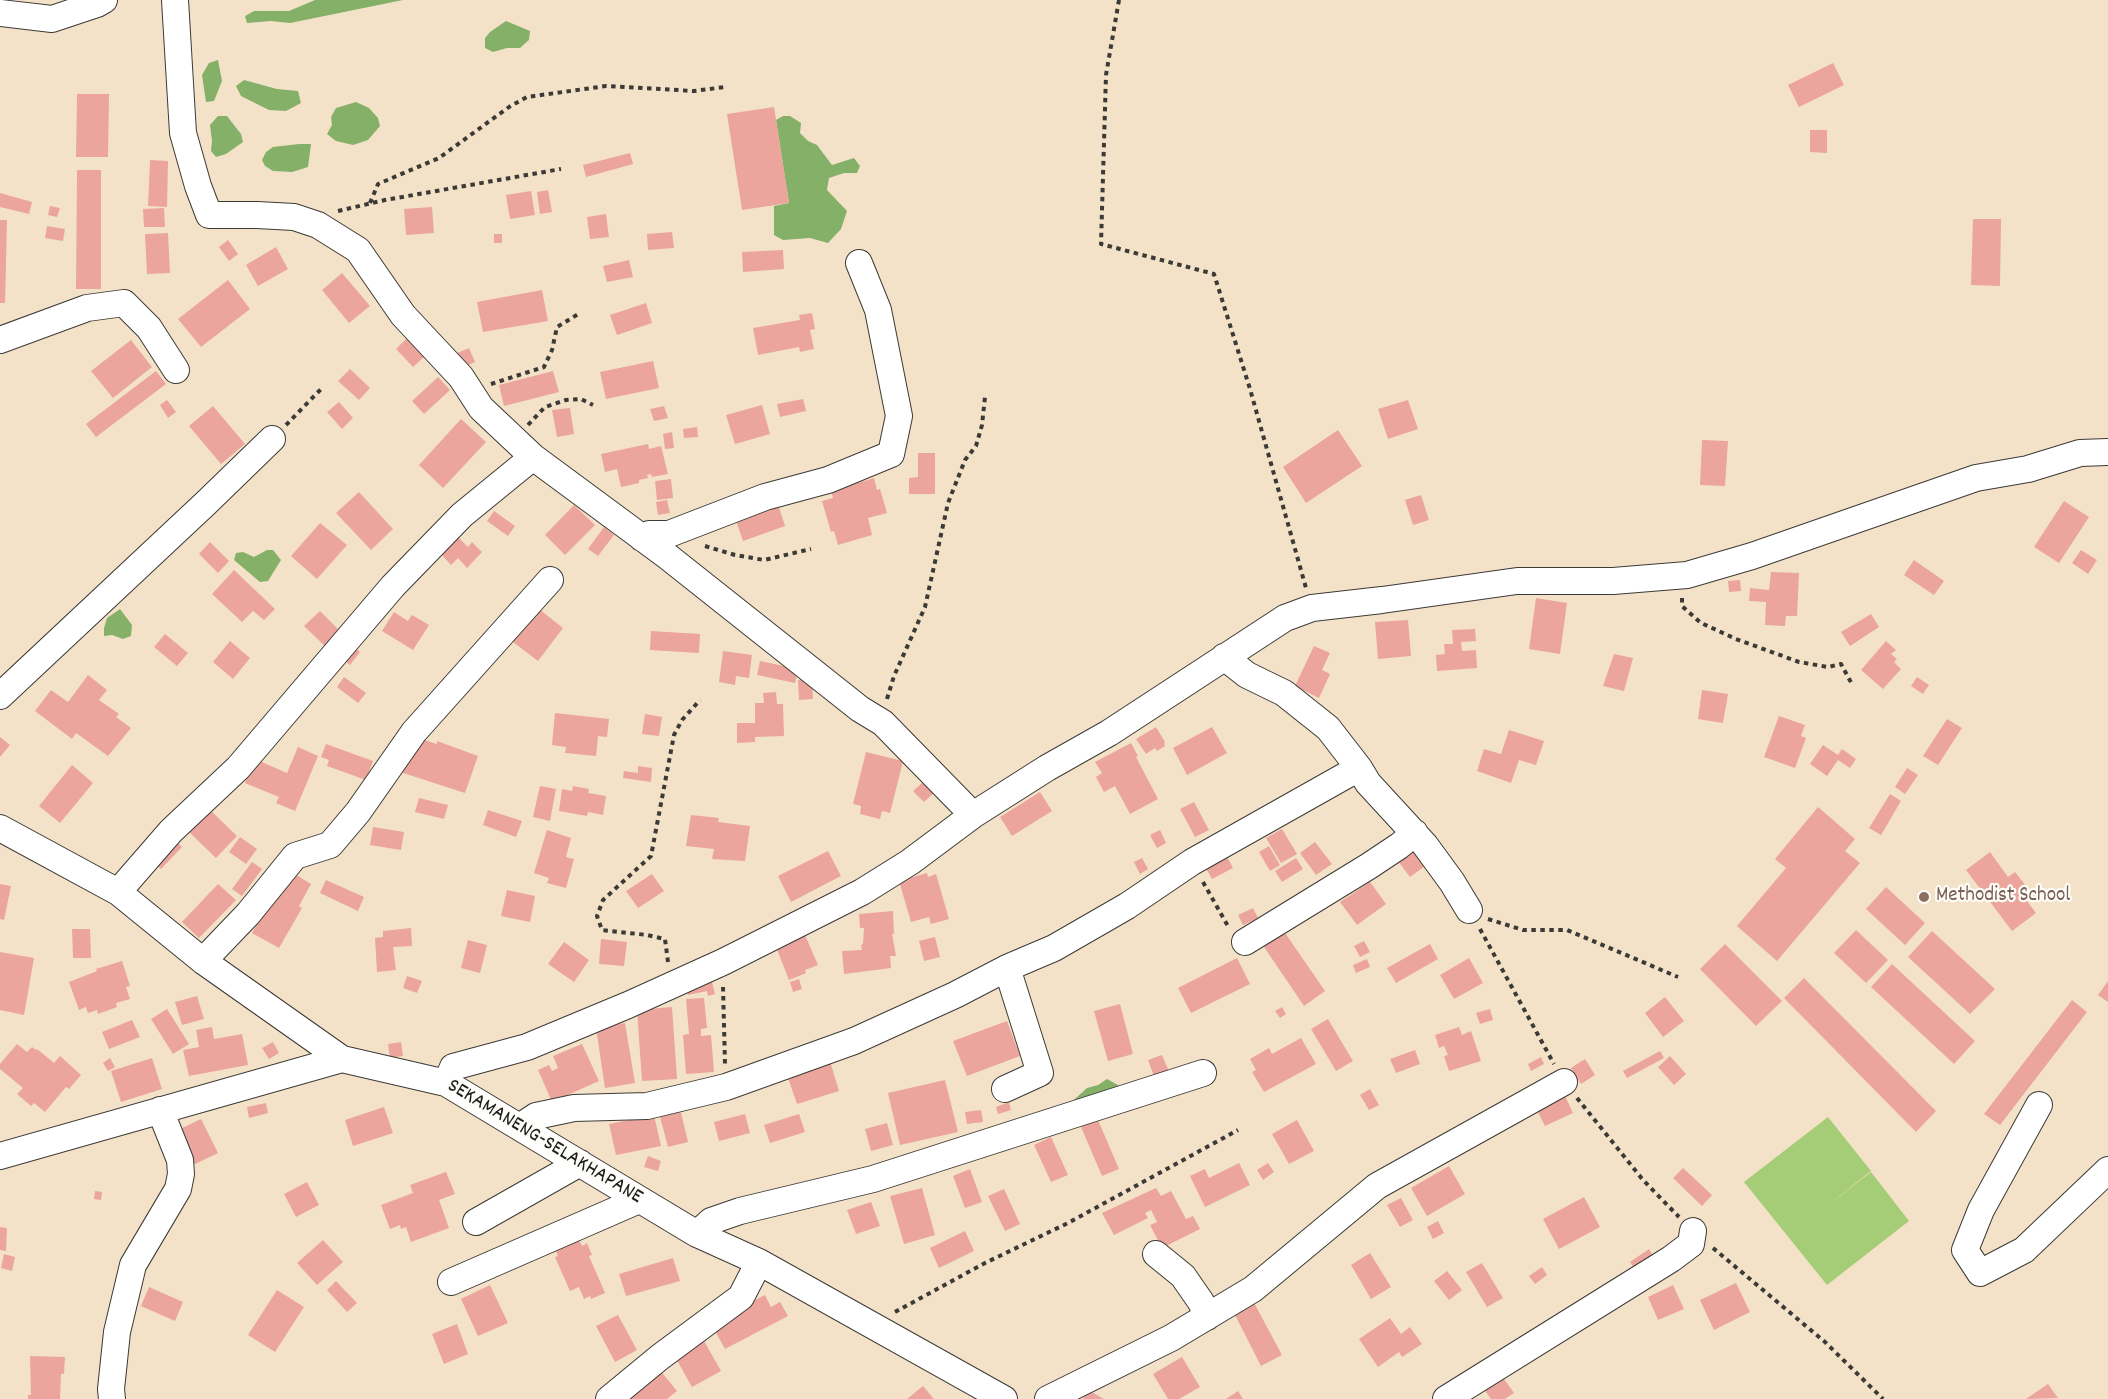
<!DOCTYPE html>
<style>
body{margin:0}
canvas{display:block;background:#f4e2c8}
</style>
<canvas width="2108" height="1399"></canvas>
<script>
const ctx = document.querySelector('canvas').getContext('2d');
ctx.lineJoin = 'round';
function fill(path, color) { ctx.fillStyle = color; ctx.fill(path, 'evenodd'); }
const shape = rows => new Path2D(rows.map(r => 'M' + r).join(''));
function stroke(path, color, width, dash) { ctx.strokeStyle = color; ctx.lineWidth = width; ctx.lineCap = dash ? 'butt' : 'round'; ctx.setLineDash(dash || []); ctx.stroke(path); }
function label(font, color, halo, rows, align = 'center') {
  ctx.font = font + ' Dekko,sans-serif'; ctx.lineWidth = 4.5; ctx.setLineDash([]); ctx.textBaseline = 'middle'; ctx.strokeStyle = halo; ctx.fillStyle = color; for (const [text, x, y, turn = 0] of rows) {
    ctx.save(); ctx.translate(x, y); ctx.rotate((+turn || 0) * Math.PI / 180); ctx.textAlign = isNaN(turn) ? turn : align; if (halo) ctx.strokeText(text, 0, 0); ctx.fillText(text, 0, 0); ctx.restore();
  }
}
fill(shape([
 [1828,1117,1871,1171,1822,1210,1871,1172,1909,1221,1827,1285,1744,1182]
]), '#a5cc76');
fill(shape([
 [315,0,403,0,290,23,271,21,247,23,245,16,254,11,289,11],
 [506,21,530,31,529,40,520,48,507,48,493,52,485,48,485,38,490,32],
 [218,60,222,81,214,101,206,102,202,75,209,63],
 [244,80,277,89,298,91,301,103,286,111,269,110,241,96,236,86],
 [356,102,369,108,378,118,380,126,368,140,353,145,336,141,327,134,332,125,331,117,336,108],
 [218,116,227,116,241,134,243,142,226,154,216,157,211,151,212,141,210,125],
 [783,116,790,116,801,123,800,133,808,141,817,145,832,165,854,158,860,166,857,173,844,173,829,178,827,190,847,211,841,229,828,243,810,238,783,240,774,235,774,206,789,203,776,120],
 [299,144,311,144,308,167,292,172,273,171,265,166,262,160,266,152,273,147],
 [267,550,273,550,281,560,268,581,260,582,234,560,236,553,243,552,254,557],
 [120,609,132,625,131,636,123,639,112,635,104,636,104,628,107,618],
 [1107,1079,1118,1085,1118,1092,1066,1107,1087,1088,1098,1085]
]), '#84b067');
fill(shape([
 [1833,63,1844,85,1799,107,1788,85],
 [77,94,109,94,108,157,76,157],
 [774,107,789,203,742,210,727,114],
 [1810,130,1827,130,1827,153,1810,152],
 [630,153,633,164,586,177,583,165],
 [150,160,168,161,167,207,148,206],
 [77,170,101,170,101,289,76,289],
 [548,190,552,212,540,214,537,192],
 [531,191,535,215,510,219,506,195],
 [0,193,32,202,29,214,0,207],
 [50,206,60,208,57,217,48,215],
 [432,207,434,233,406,235,404,209],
 [164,208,165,227,144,227,143,209],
 [606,214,609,237,590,239,587,217],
 [1973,219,2001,219,2000,286,1971,285],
 [0,220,7,220,5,303,0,303],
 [47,226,65,229,63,241,45,238],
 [672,232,674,248,648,250,647,234],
 [168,233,170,273,147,274,145,234],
 [494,234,502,234,502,243,494,243],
 [228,240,238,254,229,261,219,247],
 [276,247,288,269,258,286,246,265],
 [783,250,784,269,743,272,742,252],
 [629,260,633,277,607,282,603,266],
 [342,273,370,306,349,323,322,290],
 [228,280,250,309,201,347,178,319],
 [542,290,548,321,483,332,477,302],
 [646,303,652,323,617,335,610,315],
 [812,313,815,329,810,330,814,349,800,352,799,347,758,355,753,328,800,320,799,315],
 [407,338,424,357,413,367,396,349],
 [131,340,152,367,113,398,91,371],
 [469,348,475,362,462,368,455,354],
 [653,361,659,388,606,399,600,372],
 [350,369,370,388,359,400,338,381],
 [156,371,166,384,96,437,86,424],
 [553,371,559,392,504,406,499,385],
 [438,377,450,390,424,414,412,401],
 [803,399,806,411,780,417,777,404],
 [167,400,176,412,168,418,160,405],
 [1408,400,1418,429,1388,439,1378,409],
 [339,402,353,418,342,429,327,412],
 [762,405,770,434,735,444,726,415],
 [213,406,245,444,221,464,189,426],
 [664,406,668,418,654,421,650,409],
 [570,408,574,434,557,437,552,410],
 [461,419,486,442,443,488,419,465],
 [697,427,698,437,684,438,683,429],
 [1338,430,1362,466,1306,503,1283,467],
 [672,432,674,448,665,449,663,434],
 [1702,440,1728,441,1725,486,1700,485],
 [648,444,649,449,661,446,668,474,652,477,651,474,647,475,648,478,639,480,639,483,621,487,617,469,605,472,601,454],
 [918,453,935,453,935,494,909,494,909,478,918,477],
 [874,478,877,490,880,489,887,513,868,518,872,535,838,545,834,531,831,532,822,501,833,498,831,491],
 [671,479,673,498,657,500,655,481],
 [359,492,393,529,371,550,336,513],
 [1421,495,1429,520,1413,525,1405,500],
 [667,500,670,513,658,515,656,502],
 [777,501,785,526,743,541,734,515],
 [2064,501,2089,517,2059,563,2034,547],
 [574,505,595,525,565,555,545,535],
 [494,511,515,526,508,536,487,521],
 [320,523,347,545,317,579,291,556],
 [604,527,614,535,598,556,588,549],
 [458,537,468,547,472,542,482,552,467,568,458,558,451,565,441,554],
 [210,542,229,561,218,573,199,554],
 [2081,550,2097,560,2088,574,2072,563],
 [1914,560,1944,581,1934,595,1904,575],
 [234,570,275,609,264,620,253,611,242,622,212,594],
 [1771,572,1799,573,1797,616,1786,616,1785,626,1765,625,1766,602,1749,601,1750,588,1769,590],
 [1740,580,1741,591,1729,592,1728,581],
 [1536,598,1567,603,1560,654,1529,649],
 [539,609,563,628,538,661,513,642],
 [320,611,342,633,327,648,304,626],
 [394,612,408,621,412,615,429,625,413,650,382,631],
 [1871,614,1879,627,1850,646,1841,632],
 [1408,620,1411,656,1378,659,1375,622],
 [1475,629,1476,641,1461,642,1462,651,1476,650,1477,668,1437,671,1436,655,1445,654,1444,644,1453,644,1452,630],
 [651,631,700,634,699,653,650,650],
 [165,634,188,653,177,666,154,647],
 [230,641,250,658,233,679,213,662],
 [1886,641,1896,650,1891,654,1897,659,1894,662,1901,669,1883,689,1861,670],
 [350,644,360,652,350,665,339,656],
 [1314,646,1330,653,1322,670,1330,674,1319,698,1295,686],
 [723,651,752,655,749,678,736,676,735,685,719,682],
 [1614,654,1633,658,1624,691,1603,686],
 [760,661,798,669,795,683,757,675],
 [88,675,107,690,99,700,119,714,116,717,131,728,108,756,76,733,72,739,35,711,51,690,68,702],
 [344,677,366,693,358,703,337,687],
 [1917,677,1929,685,1923,694,1911,686],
 [798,680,812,680,813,699,799,700],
 [1702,690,1728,694,1723,723,1698,719],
 [776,692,777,704,783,704,784,736,755,737,755,742,737,743,737,723,755,723,755,703,764,703,763,693],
 [555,713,609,719,607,737,598,736,596,756,565,753,566,747,552,745],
 [645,714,662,717,659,736,642,734],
 [1779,716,1805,725,1801,736,1806,738,1795,768,1764,757],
 [1947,719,1962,728,1938,765,1923,756],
 [1156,727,1165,742,1164,743,1165,746,1157,751,1155,748,1146,754,1136,739],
 [1212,727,1227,753,1187,775,1173,748],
 [1509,730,1544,741,1536,765,1519,760,1511,783,1477,771,1484,749,1501,754],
 [0,737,10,745,0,757],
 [418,738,437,744,437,741,478,756,465,793,400,772],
 [1131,743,1138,756,1136,757,1158,799,1130,814,1115,786,1104,792,1096,777,1102,773,1095,762],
 [326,744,373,761,366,780,327,766,329,760,321,757],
 [1823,745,1838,755,1842,749,1856,759,1850,768,1838,760,1827,776,1810,764],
 [298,747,318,756,295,811,276,803,279,797,245,783,255,759,287,773],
 [866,752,903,761,890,813,882,811,880,819,860,814,861,806,853,804],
 [72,765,93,783,60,823,39,806],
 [638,766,652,768,651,782,623,778,624,771,638,773],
 [1907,768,1918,775,1905,794,1895,787],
 [923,782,934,793,924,802,913,791],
 [540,786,556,789,550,821,533,817],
 [573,786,589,789,588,793,606,796,603,815,588,812,587,816,559,811,562,789,572,791],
 [1040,792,1052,811,1012,836,1000,817],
 [1890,794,1901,801,1881,835,1869,828],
 [419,798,448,805,444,819,415,812],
 [1194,802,1209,830,1195,837,1180,809],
 [1818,807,1855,839,1845,851,1860,863,1777,961,1737,926,1786,868,1775,859],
 [208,808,237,836,216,858,187,830],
 [488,810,522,821,516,837,483,825],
 [691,815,719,818,718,822,750,826,745,861,712,859,714,849,686,846],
 [373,827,404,832,401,850,370,845],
 [1282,829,1297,854,1281,863,1266,838],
 [547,830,571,838,566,857,574,859,566,888,547,883,549,878,534,873],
 [1160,830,1166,843,1157,848,1150,835],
 [240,837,257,849,246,864,229,852],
 [174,839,182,847,161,869,153,861],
 [1315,842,1332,864,1316,875,1300,853],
 [1414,843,1429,863,1410,877,1395,857],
 [1269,846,1280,865,1270,871,1259,852],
 [828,851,841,876,791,902,778,876],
 [1990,852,2008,877,2015,872,2034,896,2027,901,2036,913,2012,931,1966,870],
 [1225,853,1233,868,1212,879,1204,865],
 [1142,858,1148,869,1140,874,1134,862],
 [1296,858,1303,869,1282,882,1275,871],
 [252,862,262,869,242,896,232,889],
 [293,873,311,884,299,906,302,908,279,948,252,933,275,892,281,895],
 [927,873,928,877,936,874,949,919,931,924,929,917,911,922,899,881],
 [652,874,664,891,638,908,626,891],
 [326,880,364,897,358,911,320,893],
 [1370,882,1386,904,1357,925,1340,902],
 [0,884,11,886,4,920,0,919],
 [218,884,236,900,199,938,182,922],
 [1886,887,1925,923,1905,945,1866,909],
 [507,890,535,896,530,922,501,916],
 [1253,908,1258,918,1243,925,1238,915],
 [893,911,894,934,892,934,896,956,890,956,891,968,844,974,842,951,862,950,861,945,863,944,864,928,860,928,859,914],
 [1281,927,1325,991,1304,1006,1260,941],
 [411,928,412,946,393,947,396,970,377,972,375,938,383,937,383,931],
 [72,929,90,929,91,958,73,958],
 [1856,930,1888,960,1866,983,1834,953],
 [1932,931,1995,989,1970,1014,1908,957],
 [805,935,818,965,805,970,806,973,789,980,776,947],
 [935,937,940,957,924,961,919,941],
 [601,939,627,942,624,966,599,964],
 [468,940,487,945,480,973,461,968],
 [1364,941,1370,952,1360,957,1354,946],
 [564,942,589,960,574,982,548,964],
 [1430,944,1438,959,1396,983,1387,968],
 [1725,944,1782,1001,1756,1026,1700,969],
 [0,952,34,958,24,1015,0,1010],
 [1237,958,1250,984,1191,1013,1178,988],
 [1469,958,1483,983,1454,999,1440,975],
 [1367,959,1370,967,1356,973,1353,965],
 [122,961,130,986,126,987,130,999,116,1003,117,1007,98,1014,97,1010,88,1013,86,1007,79,1010,69,982,97,971,96,969],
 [1892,964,1975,1041,1954,1064,1871,987],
 [407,976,422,981,417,993,403,988],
 [711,978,715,994,708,996,707,991,688,995,686,983],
 [1804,978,1936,1111,1916,1132,1784,998],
 [799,979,802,989,793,992,790,982],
 [2108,981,2108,1002,2098,995],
 [197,996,204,1019,182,1025,175,1002],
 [1665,997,1684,1021,1663,1037,1645,1013],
 [704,998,707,1028,701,1029,701,1036,711,1035,714,1072,686,1074,683,1035,689,1034,686,999],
 [2072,1000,2087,1012,2000,1125,1984,1114],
 [1120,1004,1133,1054,1108,1061,1094,1011],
 [672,1007,677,1079,642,1081,637,1010],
 [1282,1007,1286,1014,1280,1018,1275,1011],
 [167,1009,189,1044,173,1054,151,1019],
 [1490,1009,1493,1020,1480,1024,1476,1013],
 [1328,1019,1353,1061,1336,1071,1311,1029],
 [132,1020,140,1037,109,1049,102,1032],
 [1007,1021,1020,1056,967,1076,953,1041],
 [625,1023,635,1083,605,1088,596,1028],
 [212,1027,214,1039,242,1034,248,1065,189,1076,183,1050,199,1047,196,1030],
 [1459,1027,1462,1035,1471,1031,1481,1061,1449,1071,1444,1056,1448,1055,1444,1046,1439,1048,1435,1035],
 [1301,1038,1316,1064,1264,1092,1252,1072,1256,1070,1250,1059,1269,1048,1272,1054],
 [273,1042,279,1053,269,1059,262,1048],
 [401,1042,403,1056,390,1058,388,1044],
 [17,1044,27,1052,32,1047,36,1050,37,1049,54,1063,60,1056,81,1075,69,1089,66,1087,45,1112,34,1103,31,1106,17,1094,23,1088,0,1069,0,1064],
 [582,1044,599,1081,552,1102,538,1070,549,1065,552,1071,558,1068,553,1056],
 [1415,1050,1420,1064,1396,1073,1390,1059],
 [1660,1051,1664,1058,1627,1078,1623,1071],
 [1162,1055,1170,1074,1155,1079,1148,1060],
 [1670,1056,1686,1074,1674,1085,1658,1067],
 [1541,1057,1544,1064,1531,1071,1528,1064],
 [110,1058,115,1067,108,1071,103,1063],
 [152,1058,162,1089,121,1102,111,1071],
 [1585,1059,1595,1075,1581,1084,1571,1068],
 [830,1061,839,1091,797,1104,787,1075],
 [945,1080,958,1132,900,1145,888,1093],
 [1370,1089,1379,1105,1369,1110,1360,1095],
 [1565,1096,1573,1113,1545,1126,1537,1110],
 [1009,1102,1011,1110,998,1114,996,1107],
 [266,1103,268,1113,249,1118,247,1107],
 [384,1107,393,1133,353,1146,345,1120],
 [680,1108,688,1142,668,1147,659,1113],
 [981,1110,983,1122,967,1124,965,1112],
 [745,1114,750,1133,719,1141,714,1122],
 [799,1114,805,1132,770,1143,764,1125],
 [654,1115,661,1146,616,1155,609,1124],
 [201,1119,218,1153,193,1165,176,1131],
 [1098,1120,1119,1169,1102,1176,1081,1127],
 [1297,1120,1314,1151,1289,1164,1272,1134],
 [887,1123,893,1145,871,1151,865,1129],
 [1051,1137,1068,1175,1051,1182,1034,1145],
 [648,1156,661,1161,658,1171,644,1167],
 [1239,1163,1250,1185,1205,1207,1190,1176,1205,1169,1209,1178],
 [1268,1163,1274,1172,1263,1180,1257,1170],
 [1449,1166,1465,1194,1427,1216,1411,1188],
 [1683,1168,1712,1195,1702,1206,1673,1178],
 [970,1169,982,1202,965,1208,953,1176],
 [446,1172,455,1194,439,1200,449,1228,411,1242,406,1227,401,1229,400,1225,390,1229,381,1205,413,1193,410,1185],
 [307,1182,319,1205,296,1217,284,1194],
 [922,1188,935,1235,904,1244,890,1196],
 [1156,1188,1161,1196,1171,1191,1186,1219,1193,1216,1200,1229,1162,1248,1150,1225,1157,1222,1151,1210,1145,1213,1148,1218,1114,1235,1102,1213],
 [1004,1189,1020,1224,1005,1231,988,1196],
 [95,1191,102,1192,101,1200,94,1199],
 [1584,1197,1600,1227,1559,1249,1543,1219],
 [1401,1198,1413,1220,1400,1227,1387,1205],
 [871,1202,880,1226,856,1234,847,1210],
 [1438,1221,1444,1233,1433,1239,1427,1227],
 [0,1227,7,1228,6,1251,0,1250],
 [965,1231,974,1251,939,1268,930,1248],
 [577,1236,582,1246,587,1243,592,1255,589,1256,605,1293,591,1299,590,1296,584,1299,579,1287,570,1291,555,1257,558,1256,554,1246],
 [323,1240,343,1262,317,1285,297,1263],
 [1649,1249,1655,1259,1636,1271,1630,1262],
 [1370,1253,1391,1287,1371,1299,1351,1265],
 [4,1254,15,1257,12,1271,1,1268],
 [673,1258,680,1281,626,1296,619,1274],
 [1482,1263,1503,1298,1487,1307,1466,1272],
 [1542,1267,1547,1275,1535,1284,1529,1276],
 [1447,1271,1462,1290,1449,1300,1434,1281],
 [336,1281,357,1303,347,1312,327,1290],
 [1736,1283,1750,1312,1714,1330,1700,1300],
 [490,1285,508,1323,478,1336,461,1299],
 [1673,1285,1684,1309,1658,1320,1648,1297],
 [149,1287,183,1302,175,1321,141,1306],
 [277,1290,304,1307,275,1352,248,1335],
 [765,1295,771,1307,780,1302,788,1316,725,1349,714,1329,724,1316],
 [1252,1299,1282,1355,1261,1366,1232,1309],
 [618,1315,637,1350,615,1362,596,1326],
 [1390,1318,1401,1334,1410,1327,1422,1344,1402,1357,1399,1352,1378,1367,1359,1339],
 [457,1324,468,1354,444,1364,432,1334],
 [703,1339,721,1371,692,1387,674,1355],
 [30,1356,65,1357,64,1374,61,1374,60,1399,28,1399,28,1395,31,1395],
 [1182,1357,1200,1387,1179,1399,1168,1399,1153,1374],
 [659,1369,677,1391,667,1399,624,1399],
 [1502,1376,1514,1393,1505,1399,1491,1399,1483,1388],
 [2048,1384,2058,1398,2026,1399],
 [923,1386,934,1399,907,1399],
 [1088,1390,1104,1399,1083,1399],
 [1238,1391,1243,1399,1226,1399]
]), '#eba59c');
const minor = shape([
 [175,0,183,133,198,186,209,215,257,215,294,217,318,225,358,250,403,315,461,377,481,408,533,457,667,556,860,709,883,723,973,815],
 [0,13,52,19,97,4,104,0],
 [0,340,87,308,124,303,149,328,176,370],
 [642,538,649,534,669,534,765,497,828,480,891,454,899,416,878,310,859,263],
 [1224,657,1247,675,1284,693,1328,728,1359,768,1368,783,1425,845,1452,882,1469,910],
 [0,696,206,503,272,439],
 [0,828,118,892,203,961,342,1059,446,1083,697,1234,759,1262,1004,1399],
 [118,892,171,831,238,768,393,586,462,515,533,457],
 [1245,942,1369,866,1399,846,1415,833],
 [203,961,248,914,295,856,330,845,358,812,414,732,550,580],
 [446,1083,453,1067,527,1047,628,1005,723,962,862,892,910,862,973,815,1047,768,1109,733,1285,618,1312,608,1382,600,1517,581,1613,581,1687,575,1752,556,1976,478,2028,469,2080,453,2108,452],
 [1005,1089,1040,1073,1007,968],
 [2039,1105,1981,1210,1965,1250,1980,1273,2024,1250,2108,1170],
 [521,1126,536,1116,574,1108,647,1106,726,1087,854,1041,955,995,1007,968,1054,948,1127,906,1192,862,1359,768],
 [0,1156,342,1059],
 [476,1222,580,1163],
 [697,1234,711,1221,740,1211,873,1179,1203,1073],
 [1156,1254,1183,1276,1201,1302,1207,1317],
 [451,1282,639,1200],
 [112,1399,111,1389,117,1332,133,1265,178,1189,181,1174,180,1160,160,1110],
 [609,1399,660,1357,741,1297,759,1262],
 [1048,1399,1171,1338,1253,1289,1377,1186,1564,1082],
 [1446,1399,1671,1259,1691,1244,1693,1231]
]);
stroke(minor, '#3c3a36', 28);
stroke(shape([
 [1119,0,1106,75,1101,244,1214,274,1250,389,1306,588],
 [370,203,378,184,439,158,509,107,527,97,606,86,694,91,725,87],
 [338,211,385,200,561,169],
 [491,384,544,367,552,350,557,327,580,313],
 [286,425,323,387],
 [528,425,545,407,566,400,581,399,593,405],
 [705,546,735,555,764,560,811,549],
 [1682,598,1682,606,1701,623,1736,639,1799,662,1828,667,1841,664,1853,686],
 [887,699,894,676,925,607,948,503,965,460,976,446,982,425,985,397],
 [1203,882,1229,928],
 [1488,919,1523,930,1567,930,1678,977],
 [1480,929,1554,1064],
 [668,962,665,939,647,935,602,930,597,916,603,900,651,856,674,735,682,720,700,700],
 [723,987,725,1064],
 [1577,1098,1643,1180,1679,1217],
 [1713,1248,1825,1342,1883,1399],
 [895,1312,985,1263,1068,1223,1238,1130]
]), '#3c3a36', 4, [4.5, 4.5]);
stroke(minor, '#fff', 26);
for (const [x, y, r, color] of [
 [1924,897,6,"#8d6e63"]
]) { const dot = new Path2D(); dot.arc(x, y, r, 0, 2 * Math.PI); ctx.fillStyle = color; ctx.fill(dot); stroke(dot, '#fdfcf7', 2); }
label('21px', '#785e54', '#fdfcf7', [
 ["Methodist School",1936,897]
], 'left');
label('21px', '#1c1c1c', '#fdfcf7', [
 ["SEKAMANENG-SELAKHAPANE",544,1143,31]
]);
</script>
